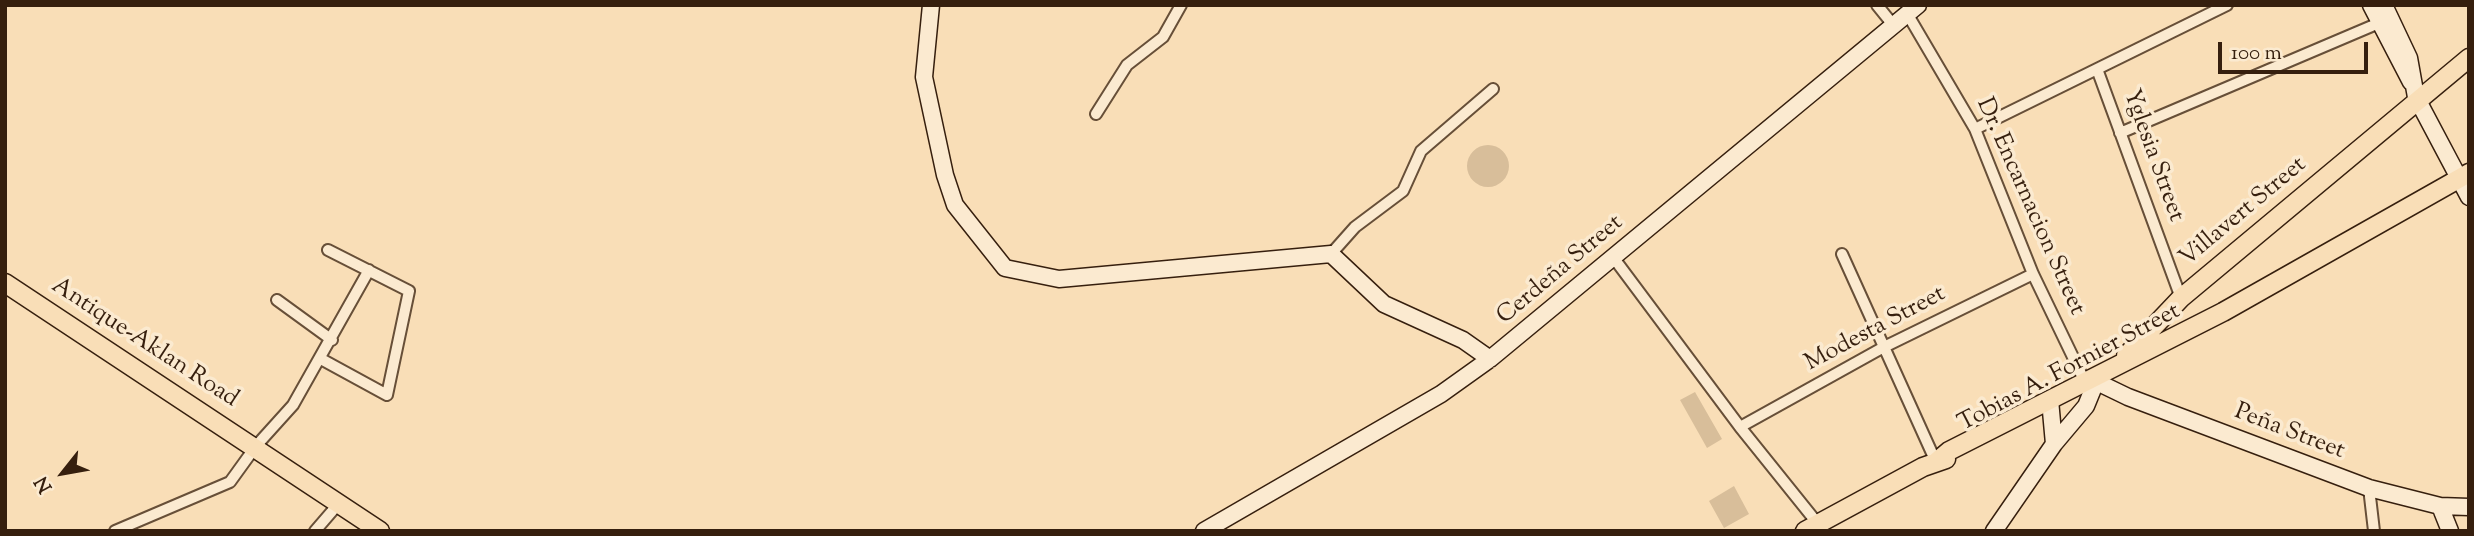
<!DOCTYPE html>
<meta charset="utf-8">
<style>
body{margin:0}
#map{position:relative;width:2474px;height:536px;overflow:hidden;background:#f9deb7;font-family:"Sorts Mill Goudy",serif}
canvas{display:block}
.frame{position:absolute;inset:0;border:7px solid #361f0e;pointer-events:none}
.north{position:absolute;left:28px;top:438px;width:70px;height:70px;-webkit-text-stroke:5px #fbead0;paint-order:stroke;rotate:239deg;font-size:19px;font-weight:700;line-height:28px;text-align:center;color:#361f0e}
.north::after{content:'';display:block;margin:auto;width:24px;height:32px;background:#361f0e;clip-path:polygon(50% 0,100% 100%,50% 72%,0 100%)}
.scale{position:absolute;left:2218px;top:42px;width:150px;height:32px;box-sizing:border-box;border:4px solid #361f0e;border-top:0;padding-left:9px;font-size:21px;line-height:24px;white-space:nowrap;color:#361f0e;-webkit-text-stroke:5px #fbead0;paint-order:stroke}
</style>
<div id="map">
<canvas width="2474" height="536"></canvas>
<div class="frame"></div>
<div class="north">N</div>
<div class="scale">100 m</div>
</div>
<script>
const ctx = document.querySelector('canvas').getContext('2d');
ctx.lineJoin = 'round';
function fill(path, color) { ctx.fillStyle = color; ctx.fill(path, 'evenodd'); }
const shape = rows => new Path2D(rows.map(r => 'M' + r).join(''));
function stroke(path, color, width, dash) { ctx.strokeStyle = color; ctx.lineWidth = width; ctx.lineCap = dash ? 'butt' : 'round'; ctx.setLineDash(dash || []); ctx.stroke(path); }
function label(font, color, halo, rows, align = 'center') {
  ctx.font = font + ' "Sorts Mill Goudy",serif'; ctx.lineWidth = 7; ctx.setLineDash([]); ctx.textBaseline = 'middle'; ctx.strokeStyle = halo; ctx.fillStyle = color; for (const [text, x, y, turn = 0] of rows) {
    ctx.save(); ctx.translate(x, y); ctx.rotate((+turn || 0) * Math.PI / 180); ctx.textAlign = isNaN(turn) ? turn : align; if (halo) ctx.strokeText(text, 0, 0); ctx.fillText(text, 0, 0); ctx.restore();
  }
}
fill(shape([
 '1467 166a21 21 0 1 1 42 0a21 21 0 1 1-42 0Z',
 [1695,392,1722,439,1707,448,1680,400],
 [1734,486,1749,514,1724,528,1709,501]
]), '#d8be9a');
const street = shape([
 [1877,5,1894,26],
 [1908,15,1975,129,2033,274,2085,382],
 [2097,69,2181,298],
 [1096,114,1127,65,1163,37,1181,5],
 [1975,129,2227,5],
 [2120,133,2379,23],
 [1331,254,1355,227,1403,191,1421,151,1493,89],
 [1842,254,1936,462],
 [1613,257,1740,427,1818,524],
 [277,300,332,340],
 [321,359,387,395,409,291,328,250],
 [1740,427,1884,347,2033,274],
 [2369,488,2374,531],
 [115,531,230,482,256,446,293,405,369,270],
 [315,531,340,502]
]);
const secondary = shape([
 [931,5,924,77,945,175,955,205,1005,268,1059,279,1331,254,1384,304,1463,340,1490,359],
 [2371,5,2411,82],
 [2384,5,2409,58,2416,97,2469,197],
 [2099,383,2128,397,2369,488,2440,506,2469,507],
 [2050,400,2054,444],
 [2440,506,2450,531],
 [1204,531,1441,394,1490,359,1918,5],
 [1994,531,2054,444,2086,406,2095,384]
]);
const primary = shape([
 [5,283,380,531],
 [2126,356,2181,298,2469,58],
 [1936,462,1949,451,2223,312,2469,173],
 [1805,531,1923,467,1946,459]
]);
stroke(street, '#674f38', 14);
stroke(secondary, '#361f0e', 19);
stroke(primary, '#361f0e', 21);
stroke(street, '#fbead0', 10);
stroke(secondary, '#fbead0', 16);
stroke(primary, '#f9deb7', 18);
label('24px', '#361f0e', '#fbead0', [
 ["Yglesia Street",2152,156,70],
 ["Dr. Encarnacion Street",2029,207,66],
 ["Villavert Street",2244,213,-40],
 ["Cerdeña Street",1561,271,-40],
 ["Modesta Street",1876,330,-28],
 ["Antique-Aklan Road",144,344,33],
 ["Tobias A. Fornier Street",2070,369,-28],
 ["Peña Street",2289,433,21]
]);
</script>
